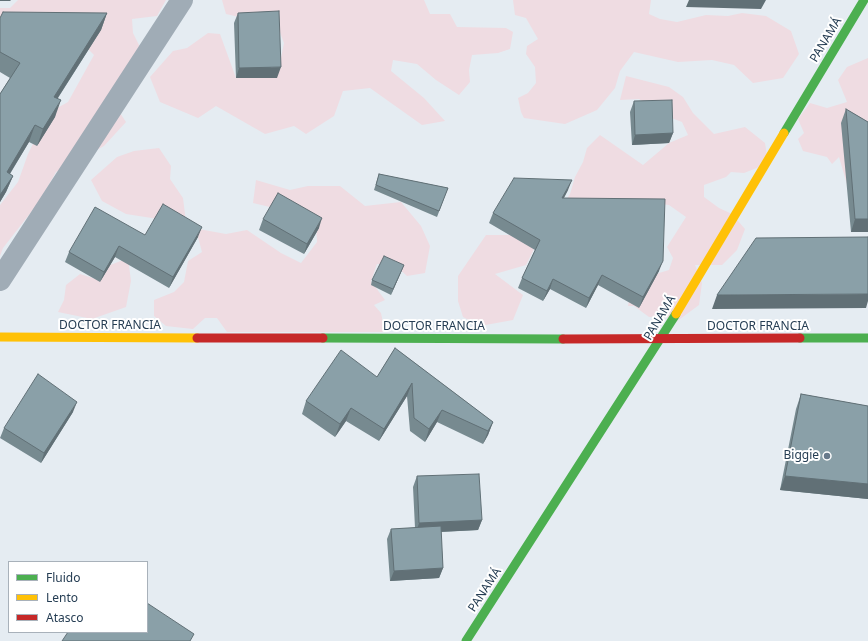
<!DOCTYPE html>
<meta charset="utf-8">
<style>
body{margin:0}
#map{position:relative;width:868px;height:641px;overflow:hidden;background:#e5ecf2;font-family:"Noto Sans",sans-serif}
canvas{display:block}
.legend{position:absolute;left:8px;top:561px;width:140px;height:72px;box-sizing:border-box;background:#fff;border:1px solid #a8b1ba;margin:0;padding:5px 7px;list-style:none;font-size:12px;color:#253d53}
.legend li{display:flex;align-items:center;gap:8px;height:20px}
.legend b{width:20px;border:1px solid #a8b1ba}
</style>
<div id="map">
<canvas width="868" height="641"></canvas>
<ul class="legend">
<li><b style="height:5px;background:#4caf50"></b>Fluido</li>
<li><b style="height:5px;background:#ffc107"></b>Lento</li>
<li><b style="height:5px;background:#c62828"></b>Atasco</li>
</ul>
</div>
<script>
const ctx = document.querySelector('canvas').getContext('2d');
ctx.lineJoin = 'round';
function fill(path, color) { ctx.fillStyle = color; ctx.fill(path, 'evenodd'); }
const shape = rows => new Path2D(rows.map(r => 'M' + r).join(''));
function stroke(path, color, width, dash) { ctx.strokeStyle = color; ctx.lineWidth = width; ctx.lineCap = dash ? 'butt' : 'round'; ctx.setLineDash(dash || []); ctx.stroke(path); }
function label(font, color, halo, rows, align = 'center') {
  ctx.font = font + ' "Noto Sans",sans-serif'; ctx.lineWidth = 4; ctx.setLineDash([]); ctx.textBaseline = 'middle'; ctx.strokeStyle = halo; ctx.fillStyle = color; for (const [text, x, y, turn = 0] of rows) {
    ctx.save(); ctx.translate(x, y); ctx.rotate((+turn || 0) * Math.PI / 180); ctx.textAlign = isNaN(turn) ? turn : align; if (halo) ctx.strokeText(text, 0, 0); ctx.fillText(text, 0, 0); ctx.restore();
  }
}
fill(shape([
 [18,0,166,0,157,16,132,19,133,33,144,55,112,101,126,122,104,146,56,172,39,202,3,248,0,256,0,205,18,182,28,154,48,113,68,102,94,55,73,34,0,36,0,8,10,8],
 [222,0,424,0,430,14,450,14,457,27,506,28,513,32,510,49,498,53,472,55,469,70,470,82,459,95,436,80,417,64,393,60,391,71,424,98,445,121,422,125,370,88,343,91,334,116,306,134,294,126,265,134,216,106,198,118,160,102,150,77,173,51,187,48,208,33,220,34,236,78,277,77,284,43,276,22,248,19,226,14],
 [651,0,649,14,660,19,677,22,706,15,728,16,742,13,766,16,791,31,799,54,783,78,753,83,734,65,712,60,678,62,634,52,620,71,615,88,597,110,565,124,524,118,521,112,518,98,528,93,536,83,535,67,526,54,527,46,538,39,526,18,515,15,513,0],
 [868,58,868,194,848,188,839,157,832,164,827,157,803,151,798,139,804,133,798,119,810,103,827,108,847,102,838,80,847,67],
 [626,76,669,87,683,97,693,113,714,134,745,127,765,143,767,156,764,165,744,173,731,172,726,177,704,185,704,197,719,208,732,214,745,229,737,250,722,265,695,265,702,283,699,305,676,322,664,316,649,317,634,306,628,306,630,294,659,273,669,270,673,258,667,247,686,217,669,205,634,201,534,249,526,265,495,274,523,295,513,320,480,326,463,317,458,301,458,276,486,235,512,235,557,214,570,194,575,177,583,162,587,148,600,135,643,165,669,143,688,135,682,122,666,116,639,99,620,100],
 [159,148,171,166,170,179,183,198,186,222,193,228,226,234,247,230,281,253,301,263,317,242,316,222,295,213,253,203,256,180,290,190,308,186,340,186,365,206,401,202,421,226,430,246,425,273,407,276,395,265,377,264,371,281,385,300,374,305,381,313,385,332,227,332,217,318,205,318,193,329,166,326,154,316,154,300,174,292,184,282,188,261,202,252,198,237,171,221,126,214,102,201,91,180,117,157,134,151],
 [128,258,131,281,126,307,92,319,58,312,64,300,66,285,80,274,96,279,108,266]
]), '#efdce2');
stroke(shape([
 [0,280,182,0]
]), '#a0acb6', 22);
stroke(shape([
 [784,133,864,0],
 [323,338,563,339],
 [800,338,868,338],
 [466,641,676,314]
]), '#4caf50', 9);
stroke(shape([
 [676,314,784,133],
 [0,337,197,338]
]), '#ffc107', 9);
stroke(shape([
 [197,338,323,338],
 [563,339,800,338]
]), '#c62828', 9);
fill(shape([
 [107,13,101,30,58,98,55,117,37,146,29,142,10,174,13,176,6,192,0,202,0,94,10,78,0,72,0,18],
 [238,13,277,78,236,78,234,23],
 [634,101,673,133,669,143,632,145,630,112],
 [846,109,868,122,868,117,868,232,851,232,841,123],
 [379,174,448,188,437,217,374,190],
 [568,190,564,198,659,271,639,308,598,285,586,308,550,289,543,301,518,288,522,278,535,250,489,223,493,213],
 [263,219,319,228,304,254,259,230],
 [145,235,198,237,169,288,115,257,100,282,65,262,69,252],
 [404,265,391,295,371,285,372,280],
 [395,348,493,422,488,435,483,444,437,422,425,442,410,431,407,396,379,441,346,421,335,437,302,414,306,401,377,377],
 [801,394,868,406,868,499,780,490,796,409],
 [73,412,41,463,0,438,4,428],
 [417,476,482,520,478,530,441,532,443,568,439,578,390,581,387,539,391,529,415,528,413,487]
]), '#778a90');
fill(shape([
 [0,0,11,0,10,1,0,1],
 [689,0,766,0,761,9,686,7],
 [107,13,101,30,48,113,54,97],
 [281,67,277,78,236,78,239,68],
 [61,100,55,117,37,146,43,129],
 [35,125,29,142,1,188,7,172],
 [673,133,669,143,632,145,635,135],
 [13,176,6,192,0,202,0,195],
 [572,180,568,190,558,208,562,198],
 [322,218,319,228,304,254,307,244],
 [855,219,868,219,868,232,851,232],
 [202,227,198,237,169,288,173,277],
 [119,246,115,257,100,282,104,272],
 [663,261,659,271,639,308,643,297],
 [404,265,402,270,391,295,393,289],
 [602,275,598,285,586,308,589,298],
 [553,279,550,289,543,301,547,291],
 [868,294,868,301,866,308,712,309,717,295],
 [412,383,407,396,379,441,384,429],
 [77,402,73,412,41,463,44,453],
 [351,408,346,421,335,437,340,424],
 [442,410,437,422,425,442,429,429],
 [493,422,488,435,483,444,488,431],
 [785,476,868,484,868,499,780,490],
 [482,520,478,530,416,533,419,523],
 [443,568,439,578,390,581,394,571]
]), '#617076');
const building = shape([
 [279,11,281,67,239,68,238,13,279,11],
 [3,12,107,13,54,97,61,100,43,129,35,125,7,172,13,176,0,195,0,94,20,63,0,52,0,18,3,12],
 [672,100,673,133,635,135,634,101,672,100],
 [846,109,868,122,868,219,855,219,846,109],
 [379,174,448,188,439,211,376,185,379,174],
 [514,178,572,180,562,198,665,199,663,261,643,297,602,275,589,298,553,279,547,291,522,278,540,240,493,213,514,178],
 [278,193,322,218,307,244,263,219,278,193],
 [163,204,202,227,173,277,119,246,104,272,69,252,95,207,145,235,163,204],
 [868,237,868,294,717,295,756,238,868,237],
 [384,256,404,265,393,289,372,280,384,256],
 [395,348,493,422,488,431,442,410,429,429,414,418,412,383,384,429,351,408,340,424,306,401,341,350,377,377,395,348],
 [38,374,77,402,44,453,4,428,38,374],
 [801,394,868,406,868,484,785,476,801,394],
 [479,474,482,520,419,523,417,476,479,474],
 [441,526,443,568,394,571,391,529,441,526],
 [147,603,194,634,190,641,62,641,68,632,147,632,147,603]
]);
fill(building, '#8aa0a8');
stroke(building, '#617076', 1);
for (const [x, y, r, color] of [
 [827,456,4,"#687a8b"]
]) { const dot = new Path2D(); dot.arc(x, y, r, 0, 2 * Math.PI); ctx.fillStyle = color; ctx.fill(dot); stroke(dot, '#fff', 1.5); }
label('12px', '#253d53', '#fff', [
 ["PANAMÁ",826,40,-59],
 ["PANAMÁ",660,318,-59],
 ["DOCTOR FRANCIA",110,326],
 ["DOCTOR FRANCIA",434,327],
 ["DOCTOR FRANCIA",758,327],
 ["PANAMÁ",485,590,-57]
]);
label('12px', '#253d53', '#fff', [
 ["Biggie",819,456]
], 'right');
</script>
